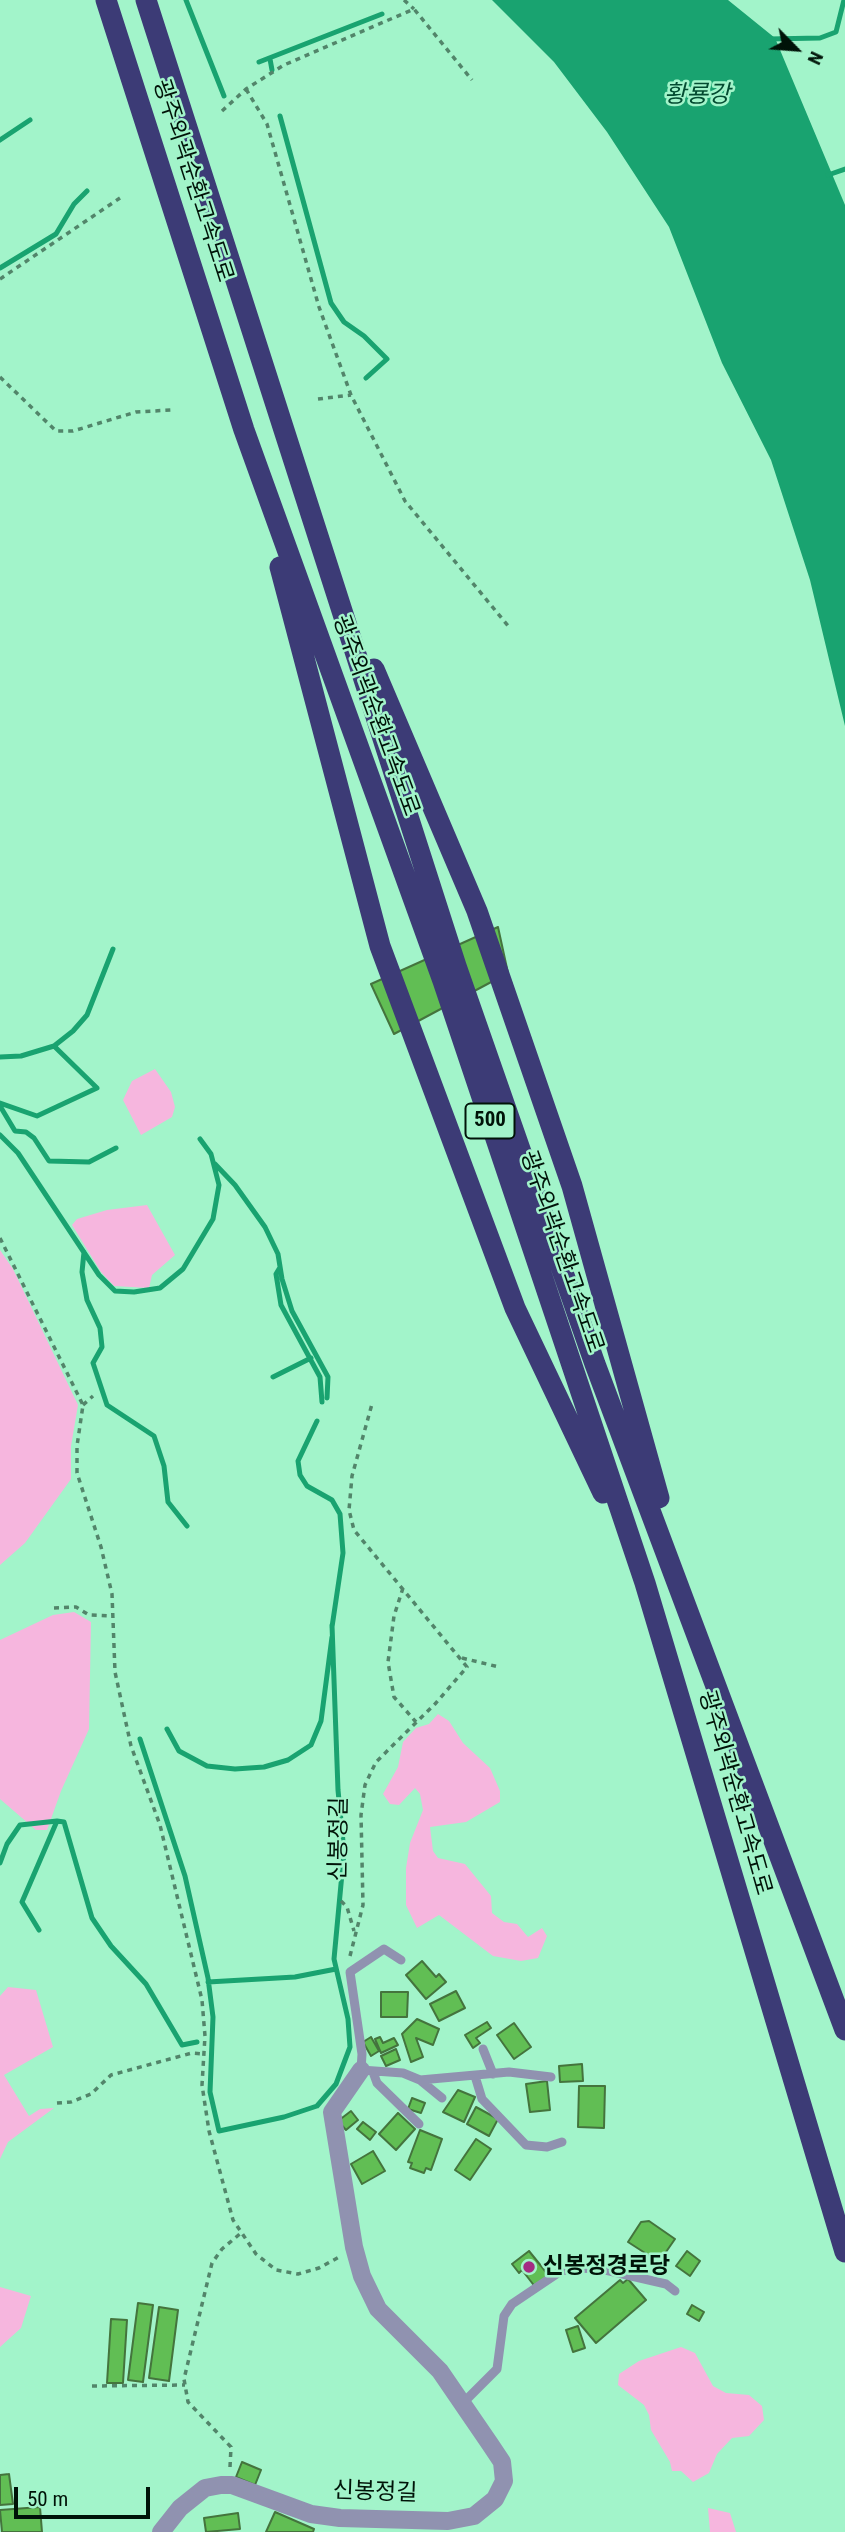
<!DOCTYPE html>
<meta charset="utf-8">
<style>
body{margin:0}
#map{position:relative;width:845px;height:2532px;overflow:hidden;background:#a2f4ca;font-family:"Roboto Condensed",sans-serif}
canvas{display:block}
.north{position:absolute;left:761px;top:14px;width:70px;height:70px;-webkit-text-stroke:5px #a2f4ca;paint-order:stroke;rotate:115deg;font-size:19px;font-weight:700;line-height:28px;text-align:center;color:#001308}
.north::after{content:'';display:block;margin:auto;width:24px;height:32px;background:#001308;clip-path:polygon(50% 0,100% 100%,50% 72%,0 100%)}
.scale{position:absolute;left:14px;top:2487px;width:136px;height:32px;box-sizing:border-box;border:4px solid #001308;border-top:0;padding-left:9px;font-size:21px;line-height:24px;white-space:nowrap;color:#001308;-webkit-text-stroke:5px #a2f4ca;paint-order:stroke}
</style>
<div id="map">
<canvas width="845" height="2532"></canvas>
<div class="north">N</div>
<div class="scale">50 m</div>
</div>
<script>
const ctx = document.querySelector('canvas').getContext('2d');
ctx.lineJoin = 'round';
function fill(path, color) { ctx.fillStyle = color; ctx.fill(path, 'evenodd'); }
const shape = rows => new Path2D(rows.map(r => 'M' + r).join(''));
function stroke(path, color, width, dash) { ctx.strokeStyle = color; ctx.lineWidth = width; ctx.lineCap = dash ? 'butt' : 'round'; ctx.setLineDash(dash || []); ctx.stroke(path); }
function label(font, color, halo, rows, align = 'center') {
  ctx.font = font + ' "Roboto Condensed","Noto Sans KR",sans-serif'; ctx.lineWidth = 5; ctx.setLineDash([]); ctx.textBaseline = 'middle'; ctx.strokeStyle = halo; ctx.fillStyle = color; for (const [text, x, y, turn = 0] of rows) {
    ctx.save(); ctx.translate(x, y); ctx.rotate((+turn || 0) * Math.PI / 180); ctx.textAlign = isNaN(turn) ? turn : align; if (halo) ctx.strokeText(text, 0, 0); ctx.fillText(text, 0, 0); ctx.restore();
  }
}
fill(shape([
 [155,1069,171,1092,175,1107,172,1117,141,1135,123,1100,132,1081],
 [147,1205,175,1255,152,1275,149,1288,114,1286,101,1272,72,1225,77,1219,107,1210],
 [0,1250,13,1269,78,1405,71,1446,71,1479,25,1543,0,1565],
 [74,1612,91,1622,89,1729,61,1791,47,1830,36,1830,0,1799,0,1640,53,1615],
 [438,1714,449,1721,463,1743,490,1768,500,1791,500,1802,466,1822,430,1827,433,1851,438,1858,465,1864,491,1896,492,1913,504,1922,517,1924,528,1937,542,1928,547,1936,538,1958,521,1961,493,1956,439,1915,417,1928,406,1905,406,1868,410,1843,423,1810,420,1794,415,1788,399,1805,390,1804,383,1794,398,1767,403,1742,416,1728,429,1724],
 [8,1987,36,1990,53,2047,4,2075,29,2116,40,2109,54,2108,8,2142,0,2159,0,1996],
 [0,2287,31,2296,21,2328,0,2347],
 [681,2347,695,2353,713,2386,726,2393,749,2395,762,2406,764,2420,749,2436,732,2438,717,2454,709,2473,693,2482,681,2471,672,2471,670,2462,651,2430,649,2415,644,2405,618,2385,619,2374,639,2361],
 [708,2508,730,2513,736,2532,710,2532]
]), '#f6b6de');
fill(shape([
 [492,0,728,0,775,38,845,205,845,726,810,580,771,460,722,363,669,227,607,132,554,62]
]), '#19a370');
stroke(shape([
 [186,0,224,96],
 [769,39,820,38,836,32,844,0],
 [270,59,272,70],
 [259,62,382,14],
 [280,116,331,303,344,322,364,336,387,359,366,378],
 [0,140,30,120],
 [828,175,845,169],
 [0,268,56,234,74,204,87,191],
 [0,1057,21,1056,54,1046,73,1031,87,1015,113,949],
 [0,1103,37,1116,97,1088,54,1046],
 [0,1106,15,1131,26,1132,34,1138,49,1161,89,1162,116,1148],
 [0,1135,18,1153,99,1275,115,1291,134,1292,160,1288,183,1269,213,1219,219,1185,211,1154,200,1139],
 [215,1164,235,1185,265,1227,278,1254,282,1279,292,1311,328,1377,327,1398],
 [84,1252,82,1272,87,1300,100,1328,102,1347,93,1363,107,1405,154,1436,164,1466,168,1502,187,1526],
 [279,1269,276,1274,281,1305,320,1377,322,1402],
 [273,1377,311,1358],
 [317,1421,298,1461,300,1475,307,1486,332,1500,340,1514,343,1553,332,1627],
 [167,1729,179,1751,207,1766,235,1769,264,1767,288,1760,311,1745,321,1721,332,1637],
 [140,1739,185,1876,208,1978,213,2017,210,2092,219,2131,284,2117,317,2106,336,2084,350,2047,348,2019,334,1959,344,1852,338,1790,332,1625],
 [0,1863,7,1844,20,1825,57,1821],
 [39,1930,22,1902,57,1821,64,1822,92,1918,111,1946,146,1984,182,2045,197,2042],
 [208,1982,295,1977,336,1969]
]), '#19a370', 5);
const building = shape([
 [498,927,508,973,394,1034,371,984,498,927],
 [422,1961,436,1977,439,1974,446,1982,426,1999,406,1975,422,1961],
 [456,1991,465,2008,439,2021,430,2004,456,1991],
 [381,1992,408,1992,407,2017,381,2017,381,1992],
 [417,2019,439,2029,433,2045,416,2038,423,2057,411,2062,402,2034,417,2019],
 [487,2022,491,2028,476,2038,480,2043,473,2048,465,2035,487,2022],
 [514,2023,531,2047,514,2059,497,2035,514,2023],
 [371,2037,379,2051,371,2056,363,2042,371,2037],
 [380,2037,383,2043,394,2038,398,2045,381,2053,375,2039,380,2037],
 [396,2049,400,2060,386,2066,381,2056,396,2049],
 [582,2064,583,2081,560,2082,559,2066,582,2064],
 [547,2081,550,2110,530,2112,526,2084,547,2081],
 [579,2086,605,2086,604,2128,578,2127,579,2086],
 [458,2090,475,2097,464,2122,443,2112,458,2090],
 [412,2098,425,2103,421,2113,408,2109,412,2098],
 [476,2107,498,2119,489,2136,467,2124,476,2107],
 [351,2111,358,2120,346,2130,338,2121,351,2111],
 [398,2113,415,2129,396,2150,379,2134,398,2113],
 [363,2122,376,2132,370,2140,357,2129,363,2122],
 [420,2130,442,2139,431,2170,426,2168,424,2173,410,2168,412,2163,408,2162,420,2130],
 [476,2139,491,2149,470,2180,455,2170,476,2139],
 [373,2151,385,2171,362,2184,351,2164,373,2151],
 [649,2221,675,2239,659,2262,628,2242,641,2222,649,2221],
 [529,2251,550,2277,536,2288,522,2270,519,2273,512,2264,529,2251],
 [687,2251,700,2261,690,2276,676,2266,687,2251],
 [628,2279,646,2300,596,2343,575,2318,620,2280,623,2283,628,2279],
 [138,2303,153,2305,143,2382,128,2380,138,2303],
 [692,2305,704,2312,699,2321,687,2314,692,2305],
 [159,2307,178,2310,169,2381,149,2378,159,2307],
 [111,2319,127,2320,123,2383,107,2383,111,2319],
 [578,2326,585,2348,573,2352,566,2330,578,2326],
 [242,2462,261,2470,255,2485,236,2477,242,2462],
 [9,2474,13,2504,0,2505,0,2475,9,2474],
 [40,2507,42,2532,2,2532,0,2510,40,2507],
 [275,2512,314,2529,313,2532,266,2532,275,2512],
 [238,2513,240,2529,206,2532,204,2518,238,2513]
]);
fill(building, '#61be54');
stroke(building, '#44743d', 2);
stroke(shape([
 [404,0,414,9],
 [246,89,267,124,319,307,351,395,405,501,509,627],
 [222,111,246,89,284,65,414,9,472,80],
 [0,279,120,198],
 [0,377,56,431,73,431,136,412,171,410],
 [318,399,351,395],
 [0,1238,83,1405,77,1446,77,1473,101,1547,112,1594,115,1672,131,1746,160,1825,202,2000,205,2036,202,2085,209,2131,233,2220,256,2254,276,2270,298,2274,319,2268,341,2256],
 [83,1405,93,1396],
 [403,1588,394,1616,388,1662,394,1697,416,1722],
 [54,1608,76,1607,89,1615,113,1616],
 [462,1658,499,1667],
 [341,1901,347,1907,354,1931],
 [350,1956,363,1905,361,1815,365,1785,376,1762,435,1704,467,1667,354,1530,349,1510,352,1476,372,1404],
 [57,2103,71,2102,91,2094,111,2075,192,2053,204,2054],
 [92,2386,185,2385],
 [230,2467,231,2447,188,2402,184,2379,212,2263,222,2249,241,2233]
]), '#52856a', 3.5, [5, 5]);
stroke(shape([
 [401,1960,384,1949,350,1972,362,2054,361,2070,403,2073,420,2080,509,2072,551,2077],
 [483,2049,493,2074],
 [373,2072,377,2083,419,2124],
 [475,2076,482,2099,526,2145,547,2147,562,2142],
 [420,2080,442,2098],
 [462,2404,497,2369,504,2316,512,2304,561,2271,577,2268,601,2269,666,2284,675,2291]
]), '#9092b0', 9);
stroke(shape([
 [161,2532,180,2508,205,2488,221,2485,232,2485,311,2514,340,2518,448,2521,474,2516,495,2499,504,2481,502,2462,490,2444,440,2371,378,2309,362,2276,354,2247,332,2112,361,2070]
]), '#9092b0', 18);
stroke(shape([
 [106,0,244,430,443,981,645,1583,845,2252],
 [146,0,456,966,595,1364,845,2030],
 [280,567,380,946,515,1308,603,1493],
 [374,669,477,911,572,1186,659,1498]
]), '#3c3b76', 21);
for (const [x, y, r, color] of [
 [529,2267,7,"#a42c83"]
]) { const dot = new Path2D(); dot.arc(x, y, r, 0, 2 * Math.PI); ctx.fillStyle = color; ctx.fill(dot); stroke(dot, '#a2f4ca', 2.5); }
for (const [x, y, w] of [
 [490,1121,49]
]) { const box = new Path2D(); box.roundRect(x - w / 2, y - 17.5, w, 35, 5); ctx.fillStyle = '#a2f4ca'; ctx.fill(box); stroke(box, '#001308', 2); }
label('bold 21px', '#001308', null, [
 ["500",490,1121]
]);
label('23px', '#001308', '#a2f4ca', [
 ["광주외곽순환고속도로",192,181,72],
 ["광주외곽순환고속도로",375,716,70],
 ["광주외곽순환고속도로",561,1252,71],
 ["광주외곽순환고속도로",734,1793,74],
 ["신봉정길",340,1839,-89],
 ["신봉정길",375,2493,2]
]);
label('bold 23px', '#001308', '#a2f4ca', [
 ["신봉정경로당",543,2267]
], 'left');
label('italic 24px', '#034b31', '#a2f4ca', [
 ["황룡강",697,96]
]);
</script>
